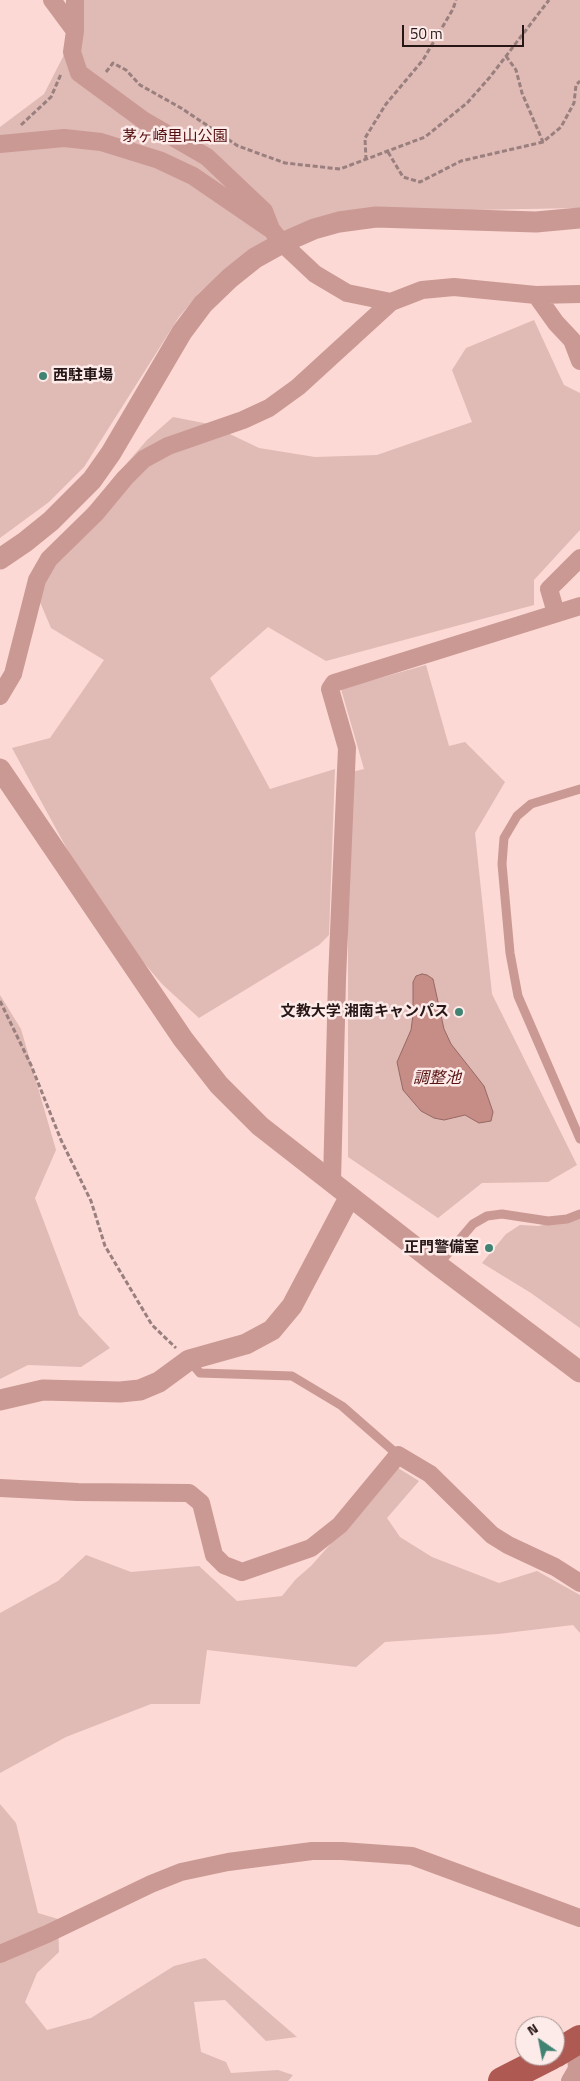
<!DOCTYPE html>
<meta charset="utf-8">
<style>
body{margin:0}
#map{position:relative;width:580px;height:2081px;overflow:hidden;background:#fcd9d5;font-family:"Titillium Web",sans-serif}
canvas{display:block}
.north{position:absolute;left:515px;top:2016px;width:50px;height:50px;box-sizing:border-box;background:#fdebe9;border:1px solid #a79695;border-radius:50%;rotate:327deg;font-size:14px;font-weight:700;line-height:20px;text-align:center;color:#261716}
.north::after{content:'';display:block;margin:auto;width:18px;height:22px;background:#418373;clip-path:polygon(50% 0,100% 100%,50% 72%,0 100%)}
.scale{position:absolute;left:402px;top:25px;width:122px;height:22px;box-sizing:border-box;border:2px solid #261716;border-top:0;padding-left:6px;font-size:15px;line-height:18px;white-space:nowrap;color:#261716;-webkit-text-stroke:4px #fdebe9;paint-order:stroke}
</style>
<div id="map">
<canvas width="580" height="2081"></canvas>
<div class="north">N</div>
<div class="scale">50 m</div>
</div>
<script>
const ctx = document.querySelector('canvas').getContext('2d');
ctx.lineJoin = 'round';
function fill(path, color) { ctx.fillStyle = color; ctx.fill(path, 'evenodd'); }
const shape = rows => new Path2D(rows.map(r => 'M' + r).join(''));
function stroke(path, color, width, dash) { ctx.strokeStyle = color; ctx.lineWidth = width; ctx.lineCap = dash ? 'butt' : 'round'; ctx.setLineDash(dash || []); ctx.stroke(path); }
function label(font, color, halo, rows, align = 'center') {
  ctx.font = font + ' "Titillium Web","Noto Sans JP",sans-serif'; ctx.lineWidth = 5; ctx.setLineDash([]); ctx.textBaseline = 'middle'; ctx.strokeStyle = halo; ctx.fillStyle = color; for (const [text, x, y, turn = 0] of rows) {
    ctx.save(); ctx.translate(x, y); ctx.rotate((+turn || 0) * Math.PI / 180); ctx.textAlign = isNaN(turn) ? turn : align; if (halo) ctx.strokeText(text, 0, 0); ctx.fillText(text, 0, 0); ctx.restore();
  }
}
fill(shape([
 [68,0,580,0,580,208,363,212,239,258,199,293,179,317,84,467,49,502,0,538,0,127,44,94,67,49],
 [534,320,564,385,580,393,580,530,534,580,534,605,326,661,268,627,210,678,270,789,335,769,329,935,319,945,199,1018,162,984,133,950,78,869,12,748,50,738,104,660,51,628,29,576,147,440,173,417,209,424,259,448,315,457,377,455,472,422,452,370,466,348],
 [426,665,449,746,465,742,505,782,475,833,492,994,577,1165,548,1182,482,1183,438,1218,348,1157,348,773,364,769,341,689],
 [0,995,21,1029,56,1150,35,1198,79,1315,110,1348,81,1367,28,1365,0,1379],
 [580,1210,580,1328,531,1293,482,1263,506,1234,520,1225,539,1226,572,1216],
 [398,1468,419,1481,387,1518,400,1537,432,1557,499,1583,537,1571,580,1595,580,1633,573,1625,498,1634,385,1642,356,1667,207,1650,200,1704,151,1704,66,1737,0,1773,0,1613,58,1581,86,1555,131,1572,199,1566,237,1601,282,1596,296,1579,311,1566],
 [0,1804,16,1823,38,1913,58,1919,59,1952,37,1973,25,2002,47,2030,91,2018,174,1966,205,1958,297,2037,266,2041,225,2000,194,2002,201,2052,226,2062,231,2073,278,2070,293,2075,288,2081,0,2081]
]), '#e0bab5');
const water = shape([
 [422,974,427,975,433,979,444,1029,451,1044,484,1086,493,1112,491,1121,479,1123,465,1115,444,1120,434,1118,421,1111,403,1090,397,1062,411,1030,413,1015,413,982,416,976,422,974]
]);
fill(water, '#c68c86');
stroke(water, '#966964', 1);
stroke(shape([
 [506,56,516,70,522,93,543,142],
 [106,72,113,63,126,70,140,85,181,108,238,146,285,163,340,169,425,137,467,103,490,77,549,0],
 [21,125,51,97,61,74],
 [388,152,403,177,420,182,461,161,543,142,561,127,574,103,576,85,580,81],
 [366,160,365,138,386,104,423,60,453,9,456,0],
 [0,1001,31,1065,61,1140,91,1201,105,1246,152,1325,176,1348]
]), '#997f7d', 3, [5, 2.5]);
stroke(shape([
 [580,789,531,804,517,816,504,838,502,864,510,953,518,996,580,1139],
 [438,1265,473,1224,487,1216,502,1214,548,1221,567,1219,580,1214],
 [189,1360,200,1373,292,1376,342,1406,398,1455]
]), '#ca9994', 9);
stroke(shape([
 [52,0,75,31],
 [75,0,75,31,72,52,79,73,143,120,207,157,264,211,271,229,282,243,315,274,347,293,391,302],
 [0,144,64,138,101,142,159,160,193,176,269,228],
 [536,295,556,323,572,340,580,361],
 [556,613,549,589,580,558],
 [0,696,13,674,37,580,49,559,96,513,125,478,144,459,168,446,243,420,269,408,298,387,391,302,422,290,454,287,536,295,580,294],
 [332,1182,337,979,347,748,330,689,334,683,580,606],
 [0,1488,78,1492,189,1493,201,1503,214,1555,224,1565,242,1572,311,1548,340,1525,398,1455,430,1474,492,1535,508,1545,555,1567,580,1583],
 [0,1954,47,1934,151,1884,181,1872,228,1862,312,1851,342,1851,412,1856,580,1918],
 [570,2081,577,2069,575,2043]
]), '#ca9994', 18);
stroke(shape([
 [0,559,25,542,51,521,92,480,111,453,182,332,203,304,230,278,255,258,282,243,314,229,339,222,376,217,536,222,580,218],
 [0,769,183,1039,219,1085,260,1126,438,1265,580,1372],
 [0,1400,43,1390,120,1392,140,1390,159,1382,189,1360,246,1344,272,1330,292,1306,350,1196]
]), '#ca9994', 21);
stroke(shape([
 [555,2054,580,2039],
 [502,2081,551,2056]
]), '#ae5952', 28);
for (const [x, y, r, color] of [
 [43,376,5,"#418373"],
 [459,1012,5,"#418373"],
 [489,1248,5,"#418373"]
]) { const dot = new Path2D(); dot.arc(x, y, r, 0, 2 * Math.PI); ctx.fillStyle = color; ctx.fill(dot); stroke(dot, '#fdebe9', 2); }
label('15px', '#520c0d', '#fdebe9', [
 ["茅ヶ崎里山公園",175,137]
]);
label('bold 15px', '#261716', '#fdebe9', [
 ["西駐車場",53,376,"left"],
 ["文教大学 湘南キャンパス",449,1012],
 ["正門警備室",479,1248]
], 'right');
label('italic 16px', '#571110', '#fdebe9', [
 ["調整池",437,1079]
]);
</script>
